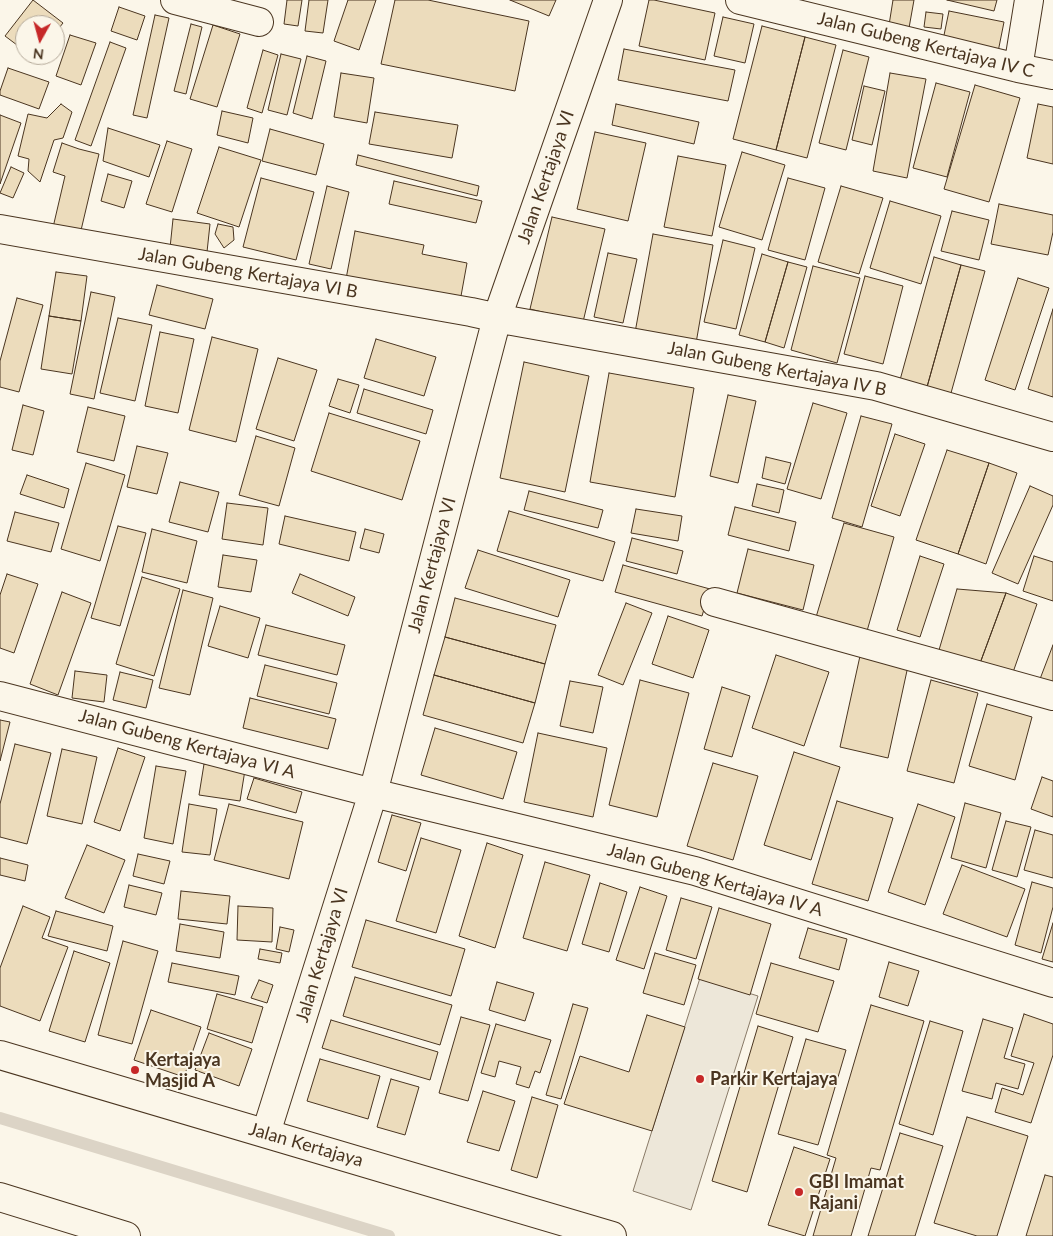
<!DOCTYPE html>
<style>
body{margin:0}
#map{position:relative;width:1053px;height:1236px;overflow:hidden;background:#fbf6e9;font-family:Lato,sans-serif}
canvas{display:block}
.north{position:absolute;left:15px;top:15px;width:50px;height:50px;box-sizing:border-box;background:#fbf6e9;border:1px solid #b4a999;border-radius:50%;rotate:187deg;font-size:14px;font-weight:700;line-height:20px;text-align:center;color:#4a3520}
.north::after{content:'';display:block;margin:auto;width:18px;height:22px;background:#c62828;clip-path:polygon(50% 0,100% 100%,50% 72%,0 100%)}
</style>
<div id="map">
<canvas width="1053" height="1236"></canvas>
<div class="north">N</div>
</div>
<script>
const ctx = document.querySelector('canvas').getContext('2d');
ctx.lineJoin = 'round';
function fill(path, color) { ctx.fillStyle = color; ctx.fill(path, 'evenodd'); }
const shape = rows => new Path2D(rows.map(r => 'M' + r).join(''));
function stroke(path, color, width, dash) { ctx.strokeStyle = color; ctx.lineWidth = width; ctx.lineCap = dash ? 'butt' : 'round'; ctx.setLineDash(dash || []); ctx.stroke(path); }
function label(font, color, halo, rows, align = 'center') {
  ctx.font = font + ' Lato,sans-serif'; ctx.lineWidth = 4; ctx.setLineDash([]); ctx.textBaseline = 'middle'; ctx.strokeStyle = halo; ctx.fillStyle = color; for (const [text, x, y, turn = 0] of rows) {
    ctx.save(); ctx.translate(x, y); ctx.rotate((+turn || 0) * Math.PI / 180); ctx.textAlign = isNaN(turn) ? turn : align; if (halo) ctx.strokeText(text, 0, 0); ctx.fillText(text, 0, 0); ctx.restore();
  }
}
const parking = shape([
 [700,978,758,996,691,1210,633,1191,700,978]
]);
fill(parking, '#ede7d9');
stroke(parking, '#887966', 1);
stroke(shape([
 [0,1118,389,1236]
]), '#dcd4c6', 12);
const building = shape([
 [33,0,63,23,55,33,55,25,25,25,25,51,5,36,33,0],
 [287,0,302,0,298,26,284,24,287,0],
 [309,0,328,0,323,33,305,31,309,0],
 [348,0,376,0,359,50,334,41,348,0],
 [395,0,428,0,529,21,515,91,381,64,395,0],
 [510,0,556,0,549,16,510,0],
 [649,0,654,0,715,13,705,60,639,46,649,0],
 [893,0,914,0,909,28,889,25,893,0],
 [947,0,997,0,994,11,947,0],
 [119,7,145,16,137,40,111,31,119,7],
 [949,11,1004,22,998,52,943,40,949,11],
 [926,12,943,14,941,29,924,27,926,12],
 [155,15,169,18,147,118,133,115,155,15],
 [723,17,754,24,745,63,714,56,723,17],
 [191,24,202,27,186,94,174,91,191,24],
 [213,25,240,34,217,107,190,99,213,25],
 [762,26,805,37,776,150,733,139,762,26],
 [70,35,96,43,81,85,56,76,70,35],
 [805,37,836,45,807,158,776,150,805,37],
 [110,42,126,48,91,146,75,140,110,42],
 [624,49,735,70,728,101,618,80,624,49],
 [263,50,278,55,262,113,247,108,263,50],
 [843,50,869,57,846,150,819,143,843,50],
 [281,54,301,59,287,115,268,110,281,54],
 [307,56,326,61,312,119,293,113,307,56],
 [8,68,49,82,39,109,0,95,0,91,8,68],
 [341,73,374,78,367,123,334,117,341,73],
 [890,73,926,79,907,178,873,171,890,73],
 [936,83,970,92,947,177,913,168,936,83],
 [975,85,1020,98,989,202,944,189,975,85],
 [864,86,885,91,872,145,852,140,864,86],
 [61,104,72,112,63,138,54,140,40,182,28,171,29,159,18,156,28,114,47,118,61,104],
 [616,104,699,122,694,144,612,125,616,104],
 [1038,104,1053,107,1053,164,1027,158,1038,104],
 [222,111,253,118,248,143,217,135,222,111],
 [375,112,458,125,452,158,369,144,375,112],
 [0,115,21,123,0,184,0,115],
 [108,128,160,145,149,177,103,161,108,128],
 [270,129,324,144,316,175,262,161,270,129],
 [595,132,646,143,628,221,577,209,595,132],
 [167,141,192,149,172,212,146,204,167,141],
 [62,143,79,149,99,154,78,243,51,236,65,176,53,172,62,143],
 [219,147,261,160,239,227,197,213,219,147],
 [742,152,785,165,762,240,719,227,742,152],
 [358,155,479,186,477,196,356,165,358,155],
 [678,156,726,165,712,236,664,227,678,156],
 [11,167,24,173,13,198,0,193,11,167],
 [108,174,132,181,124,208,101,201,108,174],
 [261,178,314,192,296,260,243,247,261,178],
 [788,178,825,188,805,260,768,250,788,178],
 [394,181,482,201,476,223,389,204,394,181],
 [327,186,349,192,331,269,309,264,327,186],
 [841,186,883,198,859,274,818,262,841,186],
 [890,201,941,216,921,284,870,268,890,201],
 [999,204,1053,215,1053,232,1048,255,991,244,999,204],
 [952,211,989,220,979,260,941,251,952,211],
 [552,217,605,229,583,322,530,309,552,217],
 [173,219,210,224,207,252,170,248,173,219],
 [218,224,233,227,234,240,224,248,215,234,218,224],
 [355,231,424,245,422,254,467,263,459,307,346,279,355,231],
 [653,234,713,245,695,349,634,338,653,234],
 [723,240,755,248,736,329,704,322,723,240],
 [608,253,637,259,623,323,594,317,608,253],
 [762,254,788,262,765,342,739,335,762,254],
 [934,257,961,265,927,387,900,380,934,257],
 [788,262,807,267,784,348,765,342,788,262],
 [961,265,985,271,951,393,927,387,961,265],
 [813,266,860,278,837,363,791,350,813,266],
 [56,272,87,276,81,321,49,316,56,272],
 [865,276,903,286,883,364,844,354,865,276],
 [1018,278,1049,288,1015,390,985,380,1018,278],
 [157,285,213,299,205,329,149,315,157,285],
 [91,292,115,297,94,399,70,394,91,292],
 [17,298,43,305,19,392,0,387,0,361,17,298],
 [1053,309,1053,397,1028,389,1053,309],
 [49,316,81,321,72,374,41,369,49,316],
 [118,318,152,325,135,401,100,393,118,318],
 [160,332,194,339,178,413,145,406,160,332],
 [212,337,258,349,236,442,189,430,212,337],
 [376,339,436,357,424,396,364,378,376,339],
 [278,358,317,370,294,441,256,429,278,358],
 [524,362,589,376,565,492,500,478,524,362],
 [609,373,694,388,675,497,590,482,609,373],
 [338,379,359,385,350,413,329,406,338,379],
 [364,389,433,410,426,434,357,413,364,389],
 [728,395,756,401,738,483,710,476,728,395],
 [813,403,847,413,821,499,787,489,813,403],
 [23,405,44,411,33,455,12,450,23,405],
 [88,407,125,416,114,461,77,452,88,407],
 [329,413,420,441,402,500,311,471,329,413],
 [861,416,892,424,862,527,832,518,861,416],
 [895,434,925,444,900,516,871,506,895,434],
 [256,436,295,448,279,506,239,495,256,436],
 [137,446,168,453,157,494,127,487,137,446],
 [947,450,989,463,958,554,916,540,947,450],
 [766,457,791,463,785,484,762,478,766,457],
 [86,463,125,475,100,561,61,549,86,463],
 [989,463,1017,473,986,564,958,554,989,463],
 [27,475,69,489,64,508,20,494,27,475],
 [180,482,219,492,208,532,169,522,180,482],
 [757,484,784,490,779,513,752,506,757,484],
 [1030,486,1053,496,1053,505,1018,584,992,573,1030,486],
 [529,491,603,510,598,528,524,510,529,491],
 [227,503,268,508,263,545,222,539,227,503],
 [735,507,796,522,789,551,728,535,735,507],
 [636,509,682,516,678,541,631,533,636,509],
 [509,511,615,542,603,581,497,551,509,511],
 [15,512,59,523,51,552,7,541,15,512],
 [285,516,356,532,349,561,279,544,285,516],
 [844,523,894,537,865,638,814,624,844,523],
 [118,526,146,533,120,626,91,618,118,526],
 [152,529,197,541,187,583,142,572,152,529],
 [365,529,384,534,379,553,360,548,365,529],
 [632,538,683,551,677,574,626,561,632,538],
 [748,549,814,565,803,610,737,593,748,549],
 [478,550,570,580,558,617,465,588,478,550],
 [223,555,257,560,251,592,218,587,223,555],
 [920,556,944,564,920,637,897,630,920,556],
 [1034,556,1053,562,1053,601,1023,591,1034,556],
 [623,565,710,589,702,616,615,592,623,565],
 [7,574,38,584,14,653,0,648,0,595,7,574],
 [300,574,355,597,348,616,292,593,300,574],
 [142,577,180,589,154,676,116,664,142,577],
 [957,589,1006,593,979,666,939,650,957,589],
 [183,590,213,598,190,695,159,688,183,590],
 [62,592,91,603,58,695,30,684,62,592],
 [1006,593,1037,604,1011,678,979,666,1006,593],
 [455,598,556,625,545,664,445,637,455,598],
 [626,603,652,613,623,685,598,675,626,603],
 [220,606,260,618,248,658,208,646,220,606],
 [668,616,709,630,693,678,652,664,668,616],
 [266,625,345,645,337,675,258,655,266,625],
 [445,637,545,664,535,703,434,675,445,637],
 [1053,645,1053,684,1040,679,1053,645],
 [776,655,829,672,804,746,752,728,776,655],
 [860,656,908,666,888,758,840,747,860,656],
 [265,665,337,683,329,714,257,696,265,665],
 [75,671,107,675,104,702,72,698,75,671],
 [120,672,153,680,146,708,113,700,120,672],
 [434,675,535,703,523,743,423,715,434,675],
 [640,680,689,693,657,817,609,805,640,680],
 [931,680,978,693,954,783,907,771,931,680],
 [570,681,603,687,593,733,560,726,570,681],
 [722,687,750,696,732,757,704,749,722,687],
 [250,698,336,719,328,749,243,728,250,698],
 [987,704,1032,717,1015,780,969,766,987,704],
 [0,720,10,722,0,761,0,720],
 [435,728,517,752,503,799,421,775,435,728],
 [538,733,607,748,593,817,524,802,538,733],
 [15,744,51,753,27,844,0,837,0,804,15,744],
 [118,748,145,757,120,831,94,822,118,748],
 [62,749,97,757,82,824,47,816,62,749],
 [794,752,840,767,811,860,764,845,794,752],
 [713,763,758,776,733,860,687,846,713,763],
 [204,764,245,770,240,801,199,795,204,764],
 [156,766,186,771,173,844,144,838,156,766],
 [1042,777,1053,781,1053,817,1031,809,1042,777],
 [254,778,302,792,296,813,247,799,254,778],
 [837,801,893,818,868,901,812,884,837,801],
 [965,803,1001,813,986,868,951,858,965,803],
 [189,804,217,809,210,855,182,852,189,804],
 [229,804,303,822,289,879,214,860,229,804],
 [918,804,955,817,925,905,888,892,918,804],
 [392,815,421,823,406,871,378,862,392,815],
 [1006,821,1031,827,1017,877,992,870,1006,821],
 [1035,830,1053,835,1053,878,1024,870,1035,830],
 [421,838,461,850,436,933,396,921,421,838],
 [487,843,523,855,495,948,459,936,487,843],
 [87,845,125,860,104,913,65,898,87,845],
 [138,854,170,861,164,884,133,876,138,854],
 [0,858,28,865,25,881,0,875,0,858],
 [545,862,590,875,567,951,523,938,545,862],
 [962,865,1025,889,1007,937,943,914,962,865],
 [1032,882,1053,888,1053,907,1041,953,1015,945,1032,882],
 [600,883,627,892,609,952,582,944,600,883],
 [129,885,162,893,156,915,124,907,129,885],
 [640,887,667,896,644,969,616,960,640,887],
 [181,891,230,896,227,924,178,919,181,891],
 [681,898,712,907,696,959,666,950,681,898],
 [23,906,50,917,42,938,68,947,40,1021,0,1006,0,968,23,906],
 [238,906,273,908,272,942,237,940,238,906],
 [719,908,771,924,750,995,698,979,719,908],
 [56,911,113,926,107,951,48,936,56,911],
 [366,920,465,949,451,996,352,967,366,920],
 [1053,923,1053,962,1042,959,1053,923],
 [180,924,224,932,220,958,176,951,180,924],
 [280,927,294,930,289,952,276,949,280,927],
 [808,928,847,939,839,970,799,958,808,928],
 [123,941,158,951,132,1044,98,1035,123,941],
 [260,949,282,953,280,963,258,959,260,949],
 [74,951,110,963,85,1042,49,1031,74,951],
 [655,953,696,965,684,1005,643,993,655,953],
 [889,962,919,971,908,1006,879,997,889,962],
 [172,963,239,976,235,995,168,982,172,963],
 [771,963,834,981,818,1032,756,1014,771,963],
 [355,977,452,1005,440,1045,343,1016,355,977],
 [259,980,273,985,267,1003,251,998,259,980],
 [497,982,534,993,525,1021,489,1010,497,982],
 [217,994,263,1007,252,1043,207,1029,217,994],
 [573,1004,588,1008,561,1099,546,1095,573,1004],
 [871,1005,924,1021,880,1170,871,1168,851,1236,813,1236,836,1158,827,1155,871,1005],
 [151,1010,201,1027,184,1077,134,1060,151,1010],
 [1024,1014,1053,1024,1053,1055,1031,1123,995,1112,1002,1088,1023,1095,1034,1063,1011,1056,1024,1014],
 [647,1015,685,1027,652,1131,564,1104,580,1056,629,1072,647,1015],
 [461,1017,490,1025,468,1101,439,1093,461,1017],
 [983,1019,1013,1028,1004,1058,1025,1064,1018,1089,996,1083,992,1099,962,1091,983,1019],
 [331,1020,438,1052,430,1080,322,1048,331,1020],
 [930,1021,963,1031,933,1135,899,1124,930,1021],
 [496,1024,551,1040,540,1073,535,1071,529,1088,516,1084,521,1067,499,1061,495,1077,481,1073,496,1024],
 [758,1026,793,1037,747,1192,712,1181,758,1026],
 [209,1033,252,1049,239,1086,195,1070,209,1033],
 [806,1039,846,1050,818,1145,778,1134,806,1039],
 [320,1059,380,1076,368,1119,307,1101,320,1059],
 [391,1079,419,1087,405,1135,377,1127,391,1079],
 [483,1091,515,1101,499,1151,467,1142,483,1091],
 [532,1097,558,1105,537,1178,511,1170,532,1097],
 [967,1117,1028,1136,997,1236,977,1236,934,1223,967,1117],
 [900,1133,943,1146,915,1236,868,1236,900,1133],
 [794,1147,830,1159,805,1236,768,1225,794,1147],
 [1045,1175,1053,1177,1053,1236,1026,1236,1045,1175]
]);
fill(building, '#ecdcbc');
stroke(building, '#4a3520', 1);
const street = shape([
 [175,0,259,22],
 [740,0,1018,68,1053,75],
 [1018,68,1029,0],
 [0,229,471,312,512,321,876,386,1053,437],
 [715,602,1053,696],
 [0,696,373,793,695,871,1053,983],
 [266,1133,373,793,497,318,608,0]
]);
const primary = shape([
 [0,1055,612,1236],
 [0,1197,126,1236]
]);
stroke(street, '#4a3520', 30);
stroke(primary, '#4a3520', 30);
stroke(street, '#fbf6e9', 28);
stroke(primary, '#fbf6e9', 28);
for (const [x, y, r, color] of [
 [135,1070,5,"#c62828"],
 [700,1079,5,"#c62828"],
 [799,1192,5,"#c62828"]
]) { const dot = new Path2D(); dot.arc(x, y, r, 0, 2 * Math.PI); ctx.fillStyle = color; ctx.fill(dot); stroke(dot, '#fbf6e9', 2); }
label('18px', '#4a3520', '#fbf6e9', [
 ["Jalan Gubeng Kertajaya IV C",926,45,14],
 ["Jalan Kertajaya VI",546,177,-71],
 ["Jalan Gubeng Kertajaya VI B",248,273,10],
 ["Jalan Gubeng Kertajaya IV B",777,369,11],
 ["Jalan Kertajaya VI",432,565,-75],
 ["Jalan Gubeng Kertajaya VI A",187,744,15],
 ["Jalan Gubeng Kertajaya IV A",715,880,16],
 ["Jalan Kertajaya VI",322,955,-73],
 ["Jalan Kertajaya",306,1145,16]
]);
label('bold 18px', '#4a3520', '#fbf6e9', [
 ["Kertajaya",145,1060],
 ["Masjid A",145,1081],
 ["Parkir Kertajaya",710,1079],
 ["GBI Imamat",809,1182],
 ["Rajani",809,1203]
], 'left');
</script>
